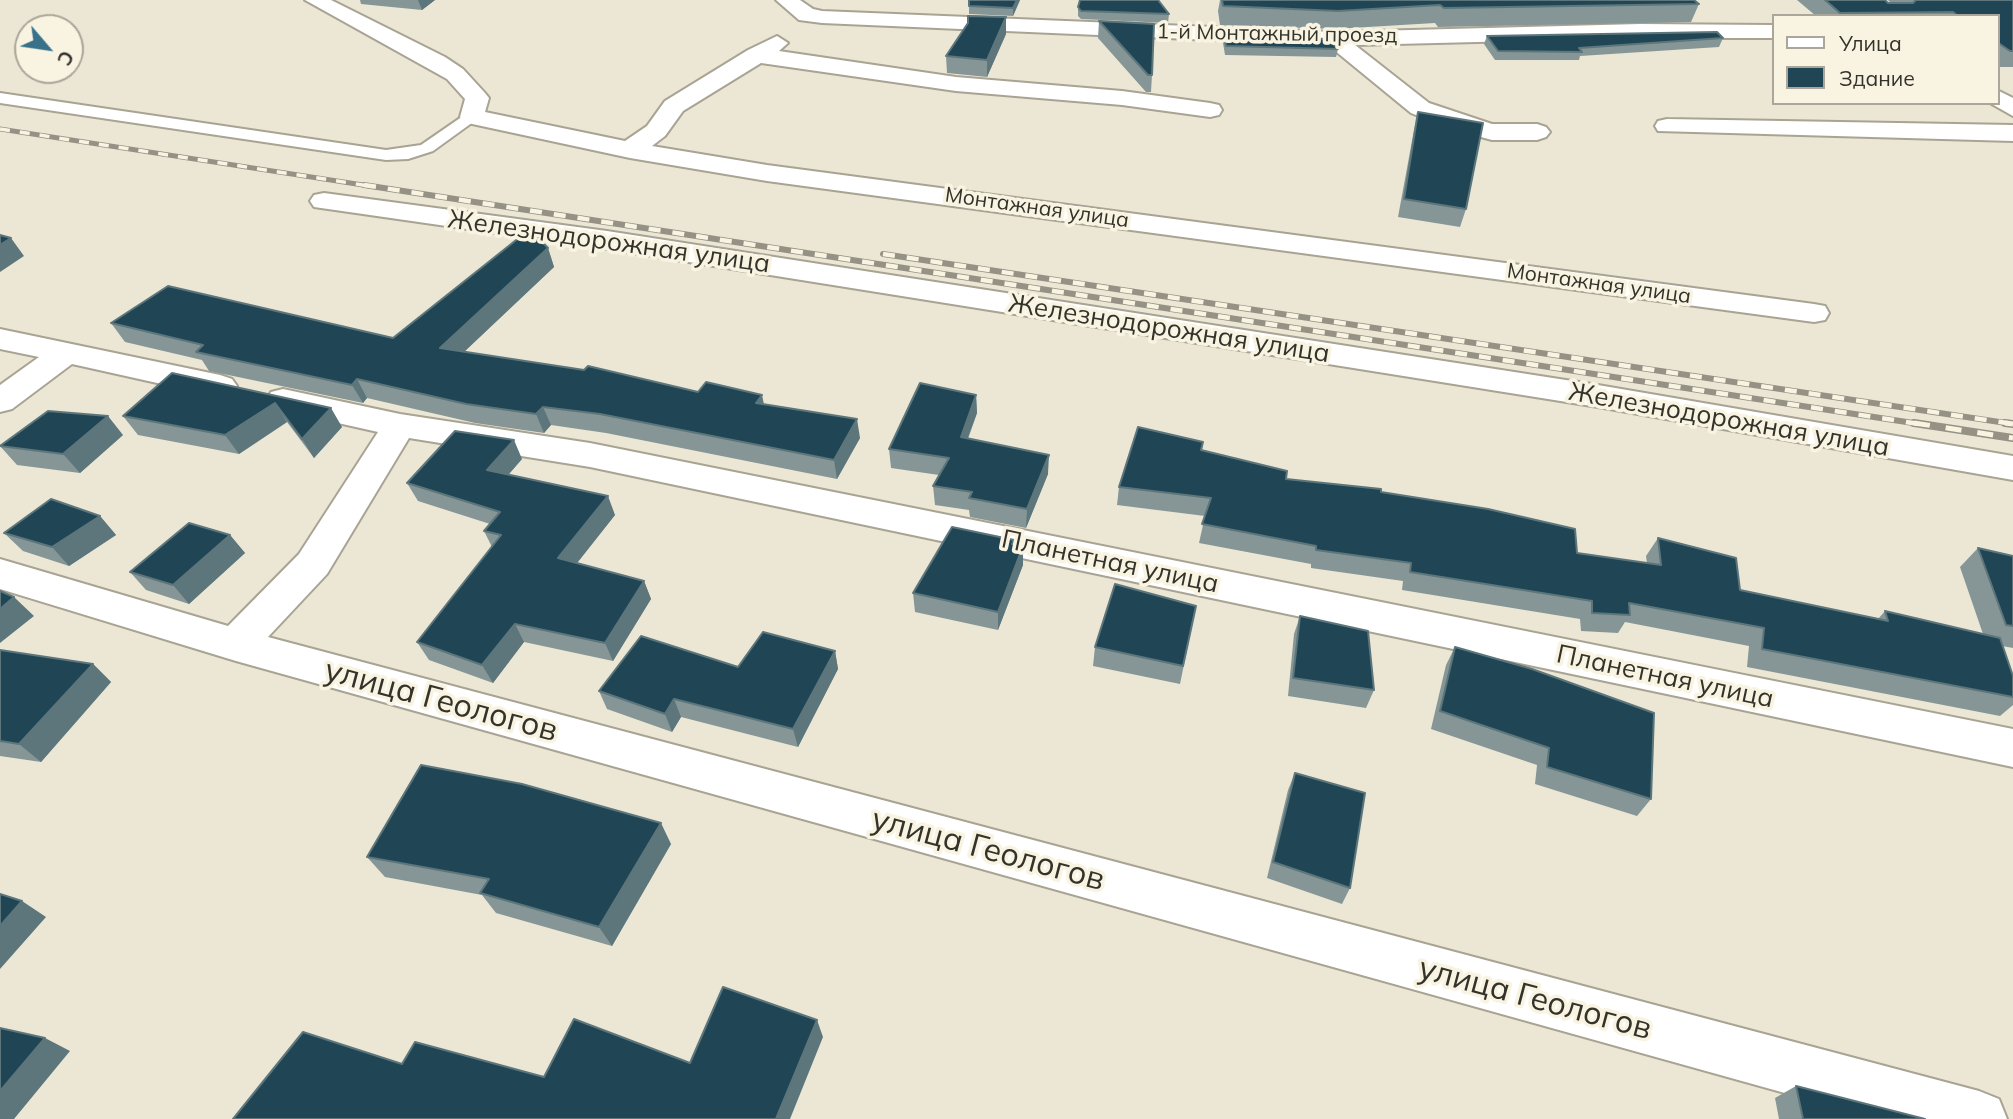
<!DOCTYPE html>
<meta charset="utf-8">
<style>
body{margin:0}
#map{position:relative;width:2013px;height:1119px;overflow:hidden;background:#ece7d5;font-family:Mulish,sans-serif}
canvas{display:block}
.legend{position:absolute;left:1772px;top:14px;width:228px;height:91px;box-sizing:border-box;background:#f9f4e2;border:2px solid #aaa699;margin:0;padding:9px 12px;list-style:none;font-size:21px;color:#33322b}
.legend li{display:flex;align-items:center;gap:14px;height:35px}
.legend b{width:35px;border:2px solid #aaa699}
.north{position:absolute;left:14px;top:14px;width:70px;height:70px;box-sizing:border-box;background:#f9f4e2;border:2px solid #aaa699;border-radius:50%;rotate:119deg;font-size:19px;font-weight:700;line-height:28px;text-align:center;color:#33322b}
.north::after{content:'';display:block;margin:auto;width:24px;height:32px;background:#37718a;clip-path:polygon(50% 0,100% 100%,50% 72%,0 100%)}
</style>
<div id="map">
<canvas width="2013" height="1119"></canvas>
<ul class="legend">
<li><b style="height:9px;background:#fff"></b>Улица</li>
<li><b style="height:19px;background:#204656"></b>Здание</li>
</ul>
<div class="north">С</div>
</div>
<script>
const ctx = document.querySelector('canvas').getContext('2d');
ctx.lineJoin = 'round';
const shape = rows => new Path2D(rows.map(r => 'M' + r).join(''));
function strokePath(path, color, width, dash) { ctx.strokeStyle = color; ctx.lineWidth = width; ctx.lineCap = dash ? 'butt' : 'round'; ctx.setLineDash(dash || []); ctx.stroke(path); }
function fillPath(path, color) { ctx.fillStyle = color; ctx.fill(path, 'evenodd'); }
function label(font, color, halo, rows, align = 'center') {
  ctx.font = font + ' Mulish,sans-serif'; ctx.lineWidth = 7; ctx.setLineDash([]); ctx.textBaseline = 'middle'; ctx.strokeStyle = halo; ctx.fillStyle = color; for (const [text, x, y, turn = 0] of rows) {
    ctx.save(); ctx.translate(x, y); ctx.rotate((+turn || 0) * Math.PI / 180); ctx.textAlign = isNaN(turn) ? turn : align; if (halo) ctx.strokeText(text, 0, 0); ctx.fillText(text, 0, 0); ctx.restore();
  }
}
const lane = shape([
 [0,93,386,150,421,145,466,114,472,112,480,117,433,151,408,159,386,160,0,103,0,93]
]);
const street = shape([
 [305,0,331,0,445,57,463,69,485,93,489,98,485,112,625,141,647,126,665,101,748,50,777,36,788,43,779,51,956,77,1122,91,1210,103,1219,105,1222,110,1219,115,1210,117,1122,105,956,91,761,63,683,111,665,136,652,146,767,165,1814,304,1825,306,1829,313,1825,320,1814,322,767,181,630,158,463,122,460,117,465,99,447,79,305,0],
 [776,0,800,0,813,9,822,11,1334,32,1640,24,1773,25,1773,38,1640,38,1355,45,1429,103,1492,124,1537,124,1546,127,1550,132,1546,137,1537,140,1492,140,1448,128,1411,113,1328,45,822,23,799,20,776,0],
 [1997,90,2013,98,2013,116,1990,103,1997,103,1997,90],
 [1667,119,2013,125,2013,141,1658,131,1655,126,1658,121,1667,119],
 [324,193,607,231,1598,385,2013,456,2013,480,1598,407,607,249,314,207,310,201,314,195,324,193],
 [0,329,220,375,232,379,237,386,232,393,220,397,72,364,12,409,0,412,0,385,39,357,0,349,0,329],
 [283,389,400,414,590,443,2013,729,2013,767,590,467,409,438,327,574,268,637,1979,1091,1999,1099,2007,1119,1878,1119,236,661,0,589,0,559,228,626,299,554,378,432,271,408,266,400,271,392,283,389]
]);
const railFar2 = shape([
 [0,129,376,187]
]);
const railFar1 = shape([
 [364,185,1926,425],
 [883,254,2013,424]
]);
const rail = shape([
 [1914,423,2013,438],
 [2005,423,2013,424]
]);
const wall = shape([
 [360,0,435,0,422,10,361,4],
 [969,0,1020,0,1013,16,969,14],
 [1220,0,1694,0,1699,4,1691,22,1438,27,1435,23,1334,29,1220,25,1218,11],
 [1797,0,1885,0,1888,3,1891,3,1888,0,2013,0,2013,67,1999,67,1997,66,1997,16,1816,16],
 [1078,7,1169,14,1168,23,1081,19,1078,16],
 [1099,21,1152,75,1151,92,1146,92,1098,38],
 [1006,34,987,77,947,73,946,56],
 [1224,35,1338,49,1336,57,1225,55,1223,43],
 [1487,36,1723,38,1719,47,1580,56,1579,60,1495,60,1484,44],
 [1418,112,1466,209,1460,227,1398,217,1414,130],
 [548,248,554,267,464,352,698,392,764,404,860,438,837,479,606,433,551,425,544,433,475,423,367,398,363,403,209,371,202,360,125,342,111,323,393,338],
 [172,373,342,427,314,458,287,422,239,454,138,435,123,416],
 [976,395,977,413,968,439,1048,474,1026,528,970,517,969,510,935,505,933,486,939,475,891,468,889,449],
 [123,435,80,473,17,465,0,446],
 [1203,442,1202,450,1286,479,1381,492,1577,553,1647,563,1646,556,1658,538,1740,590,1878,619,1885,611,1983,634,1960,567,1978,548,2013,556,2013,648,2002,646,2013,676,2013,705,2000,716,1747,667,1749,646,1625,622,1618,633,1581,631,1580,619,1402,590,1403,581,1311,568,1311,564,1199,543,1205,516,1117,505,1119,487],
 [522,459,508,475,615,515,577,563,644,581,651,599,613,661,524,642,493,683,429,660,417,642,492,547,484,531,490,524,418,501,407,483],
 [100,516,116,535,69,566,23,551,4,533],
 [230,535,245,553,189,604,146,590,130,572],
 [1014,544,1023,546,1023,565,998,630,915,612,913,593],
 [1196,606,1180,684,1093,666,1095,647],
 [1300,616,1374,690,1366,708,1288,696,1294,634],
 [1455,647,1651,799,1637,816,1535,784,1537,765,1431,729,1446,665],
 [0,650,93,664,111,682,41,762,0,756],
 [835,651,838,669,798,747,681,717,672,732,607,709,599,691,738,667],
 [1295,773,1350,888,1342,904,1267,878,1288,790],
 [671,844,612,946,496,913,482,895,385,877,367,857],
 [1796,1086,1925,1119,1779,1119,1775,1098]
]);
const shadedWall = shape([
 [418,0,435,0,422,10],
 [1017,0,1020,0,1013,16,1013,8],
 [1006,17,1006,34,987,77,987,60],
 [11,238,24,256,0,272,0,245],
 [548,248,554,267,448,367,440,348],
 [357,379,367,398,363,403,352,385],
 [762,395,766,414,756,403],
 [976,395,977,413,961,456,961,437],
 [275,403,287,422,239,454,225,435],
 [543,407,551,425,544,433,536,414],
 [331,408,342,427,314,458,302,439],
 [108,416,123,435,80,473,63,454],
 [857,419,860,438,837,479,834,460],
 [514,440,522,459,496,489,487,470],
 [1049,455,1048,474,1026,528,1027,509],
 [608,496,615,515,566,577,558,558],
 [100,516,116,535,69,566,52,547],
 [230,535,245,553,189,604,173,585],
 [1023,546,1023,565,998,630,998,612],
 [644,581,651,599,613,661,605,643],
 [14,597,34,616,0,643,0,609],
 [515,624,524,642,493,683,482,665],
 [835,651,838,669,798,747,793,729],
 [93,664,111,682,41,762,19,744],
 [674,699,681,717,672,732,665,714],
 [661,823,671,844,612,946,599,927],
 [22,901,46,917,0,969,0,926],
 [817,1020,823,1037,790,1119,776,1119],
 [45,1038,70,1051,14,1119,0,1119,0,1091]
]);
const building = shape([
 [969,0,1017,0,1013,8,969,6,969,0],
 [1080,0,1158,0,1169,14,1081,11,1078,7,1080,0],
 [1222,0,1694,0,1699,4,1444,8,1440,5,1338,11,1223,6,1222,0],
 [1825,0,1885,0,1888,3,1913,3,1916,0,2013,0,2013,51,2010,51,1997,42,1997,16,1958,16,1953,12,1840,13,1825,0],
 [968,16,1006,17,987,60,946,56,968,23,968,16],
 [1099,21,1154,24,1152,75,1148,75,1099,21],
 [1717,32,1723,38,1579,48,1582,52,1498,51,1487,36,1717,32],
 [1224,35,1329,39,1338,49,1226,46,1224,35],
 [1418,112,1483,123,1466,209,1404,199,1418,112],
 [530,229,548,248,440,348,584,370,588,366,698,392,706,382,762,395,756,403,857,419,834,460,600,414,543,407,536,414,466,404,357,379,352,385,196,352,203,345,111,323,168,286,393,338,530,229],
 [0,235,11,238,0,245,0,235],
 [172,373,331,408,302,439,275,403,225,435,123,416,172,373],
 [920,383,976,395,961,437,1049,455,1027,509,969,498,972,492,933,486,949,458,889,449,920,383],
 [48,411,108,416,63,454,0,446,48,411],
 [1138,427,1203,442,1201,450,1287,471,1286,479,1381,489,1381,492,1488,509,1575,529,1577,553,1661,565,1658,538,1736,558,1740,590,1888,621,1885,611,2000,638,2013,676,2013,697,1762,649,1764,628,1629,603,1630,615,1592,613,1592,601,1410,572,1411,563,1316,550,1316,546,1202,524,1211,498,1119,487,1138,427],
 [455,431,514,440,487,470,608,496,558,558,644,581,605,643,515,624,482,665,417,642,501,535,484,531,500,512,407,483,455,431],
 [51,499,100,516,52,547,4,533,51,499],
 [189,523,230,535,173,585,130,572,189,523],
 [952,527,1014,540,1012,544,1023,546,998,612,913,593,952,527],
 [1978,548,2013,556,2013,626,2006,625,1978,548],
 [1115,584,1196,606,1183,666,1095,647,1115,584],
 [0,591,14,597,0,609,0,591],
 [1300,616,1368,631,1374,690,1293,678,1300,616],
 [763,632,835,651,793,729,674,699,665,714,599,691,641,636,738,667,763,632],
 [1455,647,1532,669,1654,713,1651,799,1547,767,1549,748,1440,711,1455,647],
 [0,650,93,664,19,744,0,741,0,650],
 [421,765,522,784,661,823,599,927,480,893,489,879,367,857,421,765],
 [1295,773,1365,793,1350,888,1273,862,1295,773],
 [0,894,22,901,0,926,0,894],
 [723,987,817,1020,776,1119,233,1119,303,1032,402,1064,415,1042,544,1077,574,1019,690,1063,723,987],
 [0,1028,45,1038,0,1091,0,1028],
 [1796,1086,1925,1119,1803,1119,1796,1086]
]);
const farStreetnames = [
 ["1-й Монтажный проезд",1277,34,1],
 ["Монтажная улица",1037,208,8],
 ["Монтажная улица",1599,284,8]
];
const streetNames = [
 ["Железнодорожная улица",609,242,8],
 ["Железнодорожная улица",1169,329,9],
 ["Железнодорожная улица",1729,420,10],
 ["Планетная улица",1110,562,12],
 ["Планетная улица",1665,677,12]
];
const nearStreetnames = [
 ["улица Геологов",441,701,15],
 ["улица Геологов",988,850,15],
 ["улица Геологов",1535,999,15]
];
strokePath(lane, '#a8a393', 4);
strokePath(street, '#a8a393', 4);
fillPath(lane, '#fff');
fillPath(street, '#fff');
strokePath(railFar2, '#959285', 5);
strokePath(railFar1, '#959285', 6);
strokePath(rail, '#959285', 8);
strokePath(railFar2, '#f9f4e2', 3.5, [10]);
strokePath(railFar1, '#f9f4e2', 4.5, [12]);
strokePath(rail, '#f9f4e2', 5, [16]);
fillPath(wall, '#869696');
fillPath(shadedWall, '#5d767c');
fillPath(building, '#204656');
strokePath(building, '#5d767c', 2);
label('21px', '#33322b', '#f9f4e2', farStreetnames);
label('26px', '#33322b', '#f9f4e2', streetNames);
label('32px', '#33322b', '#f9f4e2', nearStreetnames);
</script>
